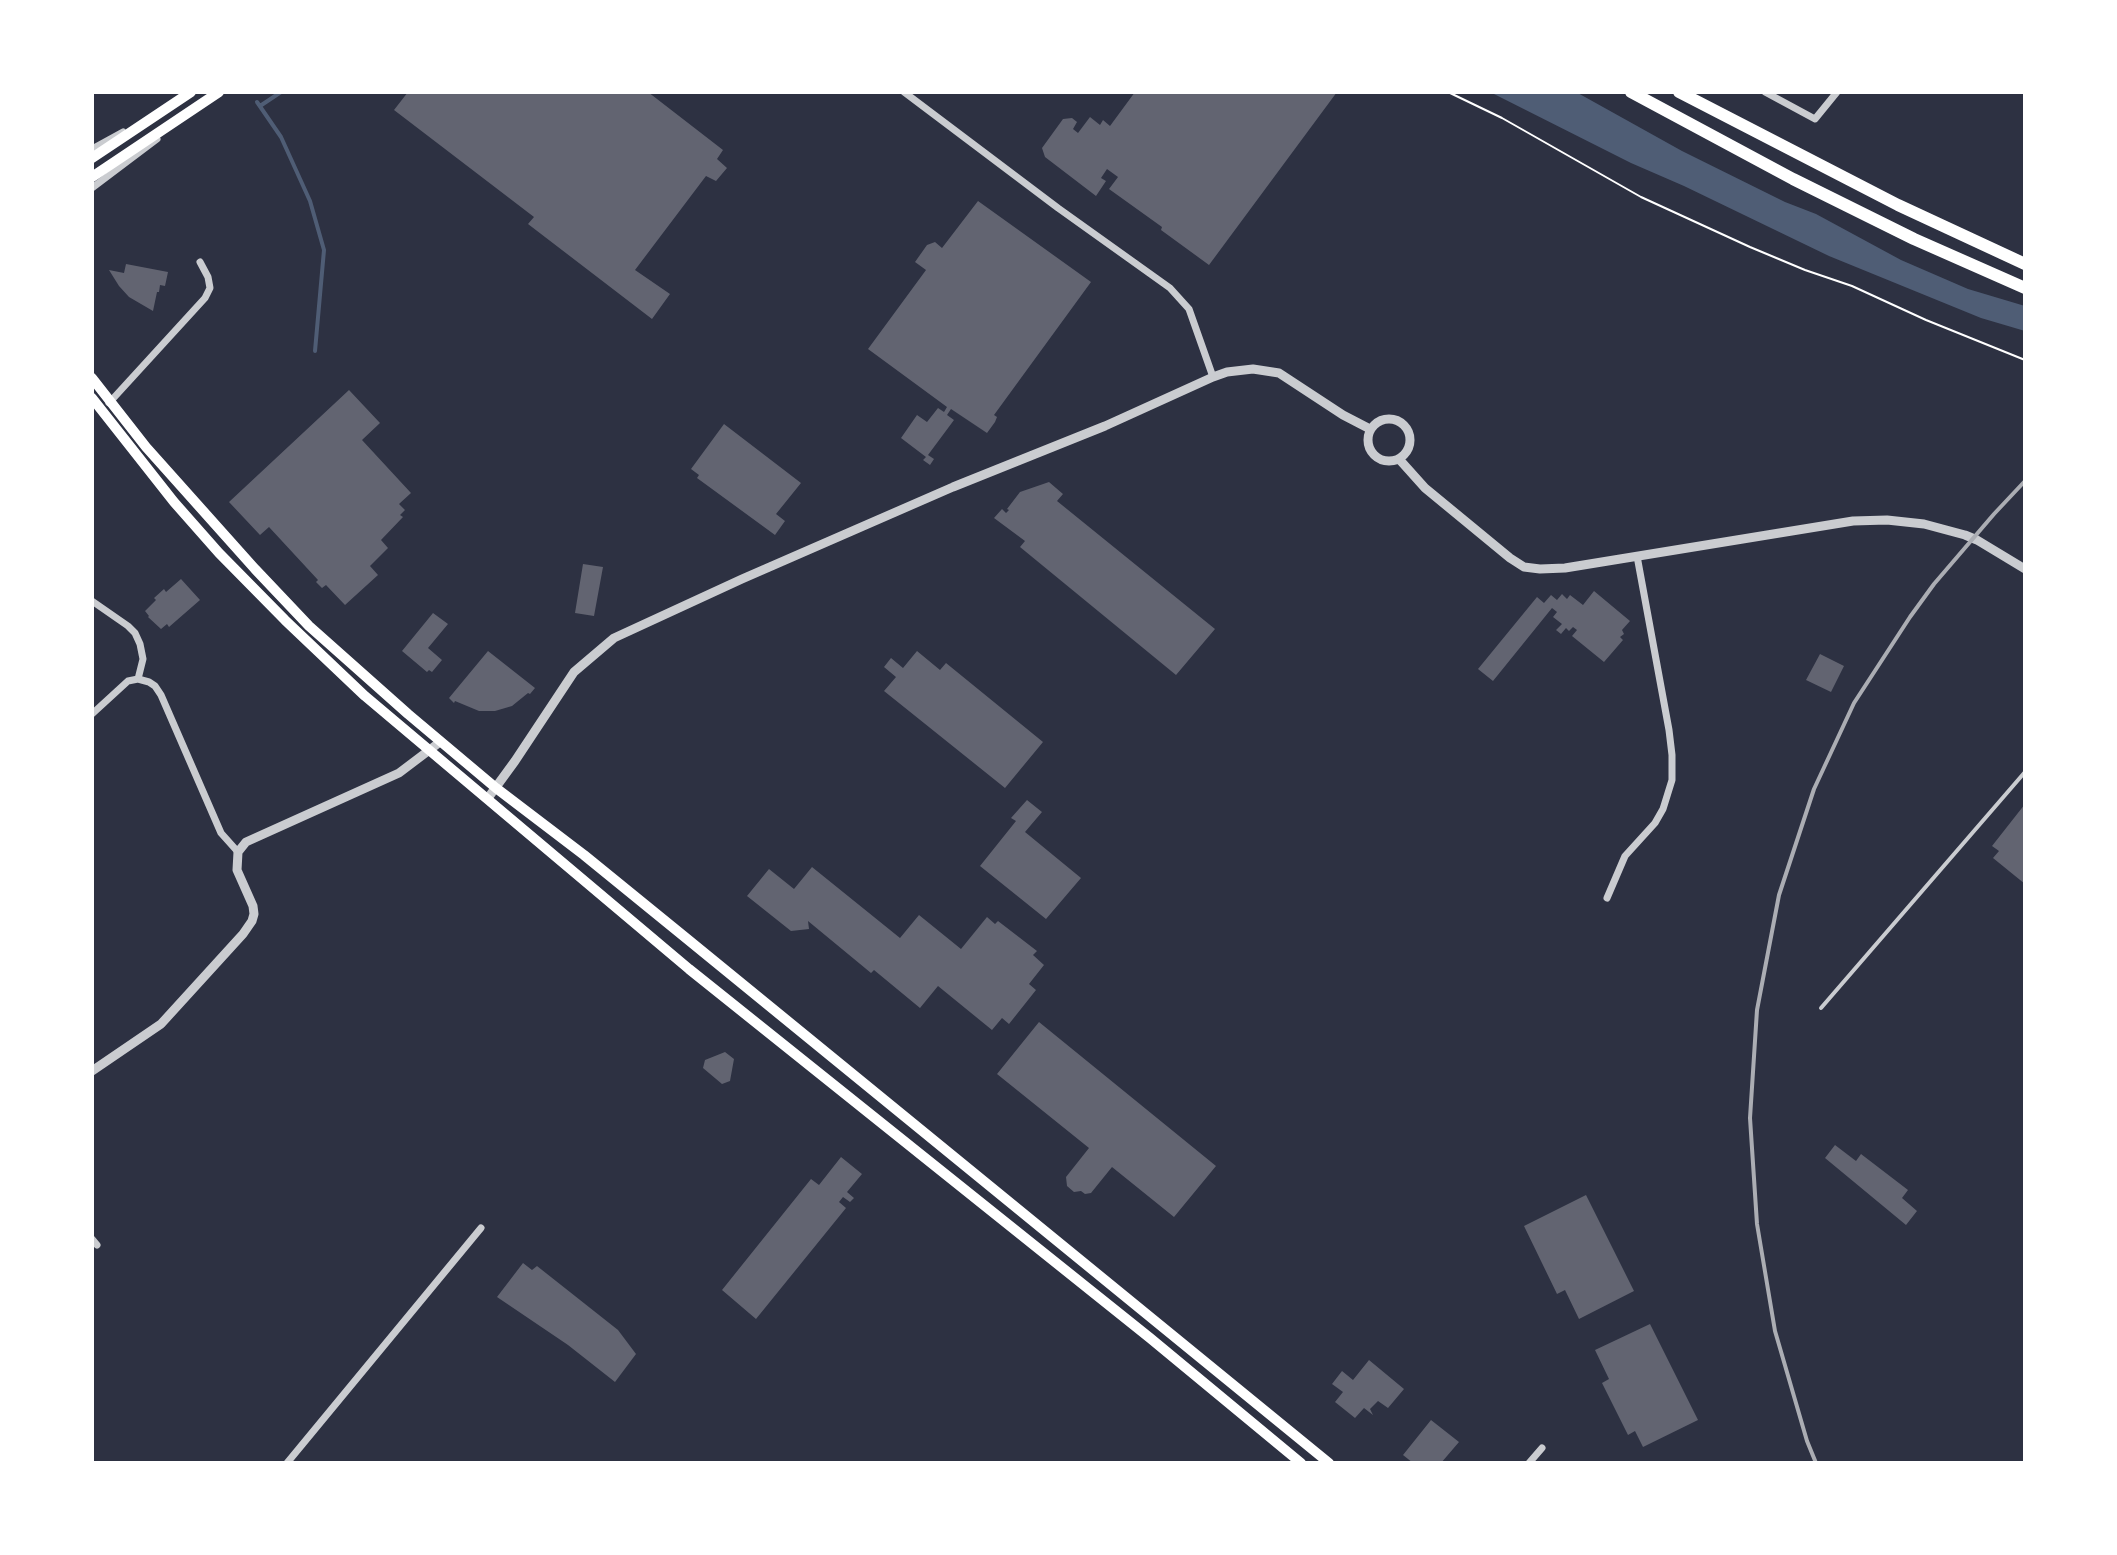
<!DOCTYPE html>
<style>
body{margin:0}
#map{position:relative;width:2117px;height:1555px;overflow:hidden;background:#2d3142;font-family:Mulish,sans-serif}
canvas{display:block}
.frame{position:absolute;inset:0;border:94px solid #fff;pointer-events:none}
</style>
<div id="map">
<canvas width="2117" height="1555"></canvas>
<div class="frame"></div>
</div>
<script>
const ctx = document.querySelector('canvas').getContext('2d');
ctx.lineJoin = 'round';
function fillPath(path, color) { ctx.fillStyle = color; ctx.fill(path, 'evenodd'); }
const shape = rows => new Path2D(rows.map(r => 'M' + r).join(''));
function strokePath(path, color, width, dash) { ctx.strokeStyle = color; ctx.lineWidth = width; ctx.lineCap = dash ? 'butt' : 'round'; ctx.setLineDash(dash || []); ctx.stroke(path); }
const water = shape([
 [1490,92,1576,92,1682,151,1785,202,1816,214,1901,260,1968,289,2025,306,2025,331,1981,318,1829,256,1684,186,1631,163]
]);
const stream = shape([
 [257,102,281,137,310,201,324,250,315,351],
 [260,106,281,92]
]);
const building = shape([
 [408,92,648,92,723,150,717,159,727,168,716,181,706,176,635,270,670,294,652,319,528,224,534,217,394,110],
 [1135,92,1337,92,1209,265,1161,230,1162,227,1109,189,1118,177,1107,169,1101,178,1106,181,1096,196,1045,157,1042,148,1063,119,1072,118,1077,122,1073,129,1078,133,1090,117,1100,125,1103,120,1110,126],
 [978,201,1091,282,994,415,997,417,995,422,987,433,951,409,947,415,954,420,928,455,934,459,930,465,923,460,926,457,901,438,917,415,927,422,938,408,944,412,947,407,868,349,926,270,915,262,927,245,935,242,942,248],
 [126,264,168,272,165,286,160,285,159,292,157,292,153,311,129,297,119,286,109,270,124,273],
 [349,390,380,423,362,440,411,493,399,504,405,510,400,515,403,517,381,540,388,548,370,566,378,575,345,605,326,585,322,588,316,582,318,580,269,527,260,535,229,502],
 [724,424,801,483,776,514,785,521,775,535,697,478,699,475,691,469],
 [1049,482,1063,494,1057,501,1215,629,1176,675,1020,547,1025,541,994,518,1002,509,1006,513,1009,510,1007,509,1020,492],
 [583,564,603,567,594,616,575,613],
 [181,579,200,600,169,627,167,624,161,629,148,617,149,616,145,611,156,600,154,598,164,589,166,592],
 [1594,591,1630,621,1622,630,1624,634,1620,637,1623,640,1604,662,1572,636,1577,630,1573,627,1569,631,1566,628,1561,634,1556,630,1562,624,1553,617,1557,612,1552,608,1493,681,1478,669,1537,597,1544,603,1551,595,1557,600,1562,594,1567,599,1570,595,1583,605],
 [433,613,448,624,428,648,442,660,432,672,429,670,427,672,402,651],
 [488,651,535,688,530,694,528,693,512,706,495,711,479,711,455,701,454,703,449,698],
 [917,651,940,670,946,663,1043,742,1005,788,884,691,896,677,884,667,891,658,903,668],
 [1820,654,1844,666,1831,692,1806,680],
 [1027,800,1042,812,1025,832,1081,878,1046,919,980,866,1016,821,1011,818],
 [2025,804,2025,884,1993,858,1999,851,1992,846],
 [812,867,900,938,919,915,961,949,987,917,995,924,998,921,1037,951,1033,955,1044,965,1029,984,1036,990,1009,1024,1002,1018,992,1030,938,986,920,1008,874,970,871,973,808,921,809,929,791,931,747,896,769,869,794,889],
 [1039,1022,1216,1166,1174,1217,1112,1167,1091,1193,1085,1194,1081,1191,1074,1192,1067,1186,1066,1177,1089,1148,997,1074],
 [725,1052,734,1059,730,1081,722,1084,703,1068,705,1060],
 [1835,1145,1856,1161,1861,1154,1908,1190,1902,1198,1917,1211,1906,1225,1825,1158],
 [841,1157,862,1174,847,1192,854,1198,850,1202,843,1197,839,1202,846,1208,756,1319,722,1290,811,1179,819,1185],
 [1586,1195,1634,1291,1579,1319,1565,1290,1557,1294,1524,1226],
 [523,1263,532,1270,537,1266,618,1330,636,1354,615,1382,568,1345,497,1297],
 [1650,1324,1698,1420,1643,1447,1635,1431,1628,1435,1602,1383,1609,1379,1595,1350],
 [1369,1360,1404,1389,1388,1408,1378,1401,1370,1409,1373,1415,1364,1408,1355,1418,1335,1402,1343,1392,1332,1384,1342,1371,1353,1380],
 [1431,1420,1459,1442,1441,1463,1413,1463,1403,1455]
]);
const path = shape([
 [1448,92,1502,118,1641,197,1750,247,1805,270,1852,286,1926,320,2025,360]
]);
const service = shape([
 [1821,1008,2025,772]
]);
const minor = shape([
 [904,92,1058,208,1170,288,1189,309,1213,377],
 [1765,92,1815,119,1837,92],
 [92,149,123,132],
 [92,188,157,139],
 [109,403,205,298,210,288,208,277,200,262],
 [92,601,128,626,135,633,140,644,143,659,138,679],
 [92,714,128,681,138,679,149,682,155,686,161,695,221,833,238,852],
 [1607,898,1625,856,1655,823,1663,809,1672,780,1672,755,1669,730,1637,556],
 [92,1239,97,1245],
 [287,1463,481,1228],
 [1529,1463,1542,1448]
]);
const tertiary = shape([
 '1368 440a21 21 0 1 1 42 0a21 21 0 1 1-42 0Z',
 [1399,459,1425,488,1510,558,1524,567,1540,569,1565,568,1853,521,1887,520,1924,524,1965,535,1977,540,2025,569],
 [488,798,515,761,574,672,614,638,742,579,953,487,1105,426,1213,377,1227,372,1253,369,1279,373,1343,415,1370,429],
 [92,1071,161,1024,243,934,252,921,254,914,253,906,237,870,238,852,246,842,399,773,440,742]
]);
const secondary = shape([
 [92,158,191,92],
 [92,177,219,92],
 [92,378,146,447,255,569,309,626,408,714,496,788,584,855,686,938,1329,1463],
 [92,398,174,502,219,553,285,620,365,696,689,969,1150,1338,1301,1463]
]);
const trunk = shape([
 [1631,92,1793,179,1914,239,2025,288],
 [1679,92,1898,205,2025,264]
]);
const rail = shape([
 [1816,1463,1807,1441,1775,1331,1757,1224,1750,1118,1757,1010,1779,895,1814,789,1854,703,1910,617,1934,584,1994,514,2025,481]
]);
fillPath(water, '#4f5d75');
strokePath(stream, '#4f5d75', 4);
fillPath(building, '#626471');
strokePath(path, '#fff', 2);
strokePath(service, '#caccd0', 4);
strokePath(minor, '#caccd0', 7);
strokePath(tertiary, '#caccd0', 9);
strokePath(secondary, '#fff', 10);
strokePath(trunk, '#fff', 12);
strokePath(rail, '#abadb3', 4);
</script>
